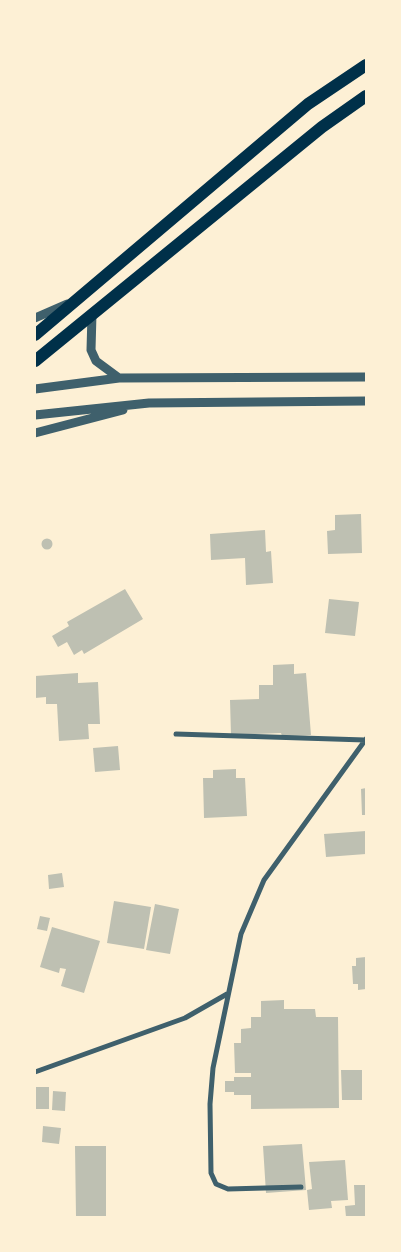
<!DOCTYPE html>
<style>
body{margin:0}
#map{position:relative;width:401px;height:1252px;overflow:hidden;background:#fdf0d5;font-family:"Fira Sans Condensed",sans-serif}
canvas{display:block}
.frame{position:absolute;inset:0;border:36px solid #fdf0d5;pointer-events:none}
</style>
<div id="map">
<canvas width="401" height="1252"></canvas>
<div class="frame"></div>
</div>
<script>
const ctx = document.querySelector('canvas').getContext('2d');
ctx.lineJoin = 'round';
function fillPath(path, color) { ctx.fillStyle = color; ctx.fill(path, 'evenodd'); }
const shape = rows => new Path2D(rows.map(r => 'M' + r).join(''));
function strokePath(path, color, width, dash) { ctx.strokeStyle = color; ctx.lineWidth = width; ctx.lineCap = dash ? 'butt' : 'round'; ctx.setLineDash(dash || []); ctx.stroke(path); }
const building = shape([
 [361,514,362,553,328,554,327,531,335,530,335,515],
 [265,530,266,552,271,551,273,583,246,585,245,558,211,560,210,534],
 '41.5 544a5.5 5.5 0 1 1 11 0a5.5 5.5 0 1 1-11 0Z',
 [125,589,143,619,84,654,82,650,74,655,67,642,58,647,52,636,69,626,67,622],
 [329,599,359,602,355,636,325,633],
 [294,664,294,674,306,673,311,735,282,736,281,733,231,735,230,700,259,699,259,685,273,685,273,665],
 [78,673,78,683,98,682,100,724,88,724,89,739,59,741,57,704,46,704,46,697,35,698,35,676],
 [118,746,120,770,95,772,93,748],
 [236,769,236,778,245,778,247,816,204,818,203,778,213,778,213,770],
 [366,788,366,815,362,815,361,789],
 [366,831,366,854,326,857,324,834],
 [62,873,64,887,49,889,48,875],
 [114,901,151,907,144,949,107,943],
 [155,904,179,909,170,954,146,950],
 [40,916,50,918,47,931,37,929],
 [52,927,100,941,84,993,61,986,66,969,60,968,59,973,40,967],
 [366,957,366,989,358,990,358,984,353,984,352,966,356,966,356,958],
 [284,1000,284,1009,315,1009,316,1017,338,1017,339,1108,251,1109,251,1095,234,1095,234,1092,225,1092,225,1081,234,1081,234,1077,251,1077,251,1073,235,1073,234,1043,241,1043,241,1029,251,1028,251,1017,261,1017,261,1001],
 [341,1070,362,1070,362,1100,342,1100],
 [35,1087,49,1087,49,1109,35,1109],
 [53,1091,66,1092,65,1111,52,1110],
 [43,1126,61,1128,59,1144,42,1142],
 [302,1144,306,1190,266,1193,263,1146],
 [75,1146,106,1146,106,1217,76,1217],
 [345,1160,348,1200,331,1201,332,1208,309,1210,307,1190,312,1189,309,1162],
 [354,1185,366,1185,366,1217,346,1217,345,1206,355,1205]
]);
const minor = shape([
 [176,734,365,740],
 [35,1072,185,1018,227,994],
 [301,1187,228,1189,216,1184,211,1173,210,1104,213,1068,241,934,264,880,366,739]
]);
const tertiary = shape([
 [92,314,91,350,96,361,119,378],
 [35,318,67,304],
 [35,389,119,378,366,377],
 [35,415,149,403,366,401],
 [35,433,123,410]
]);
const primary = shape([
 [35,335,308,104,366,65],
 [35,361,322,127,366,96]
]);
fillPath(building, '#bec0b2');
strokePath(minor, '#3f606c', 5);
strokePath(tertiary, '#3f606c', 9);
strokePath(primary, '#003049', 12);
</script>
